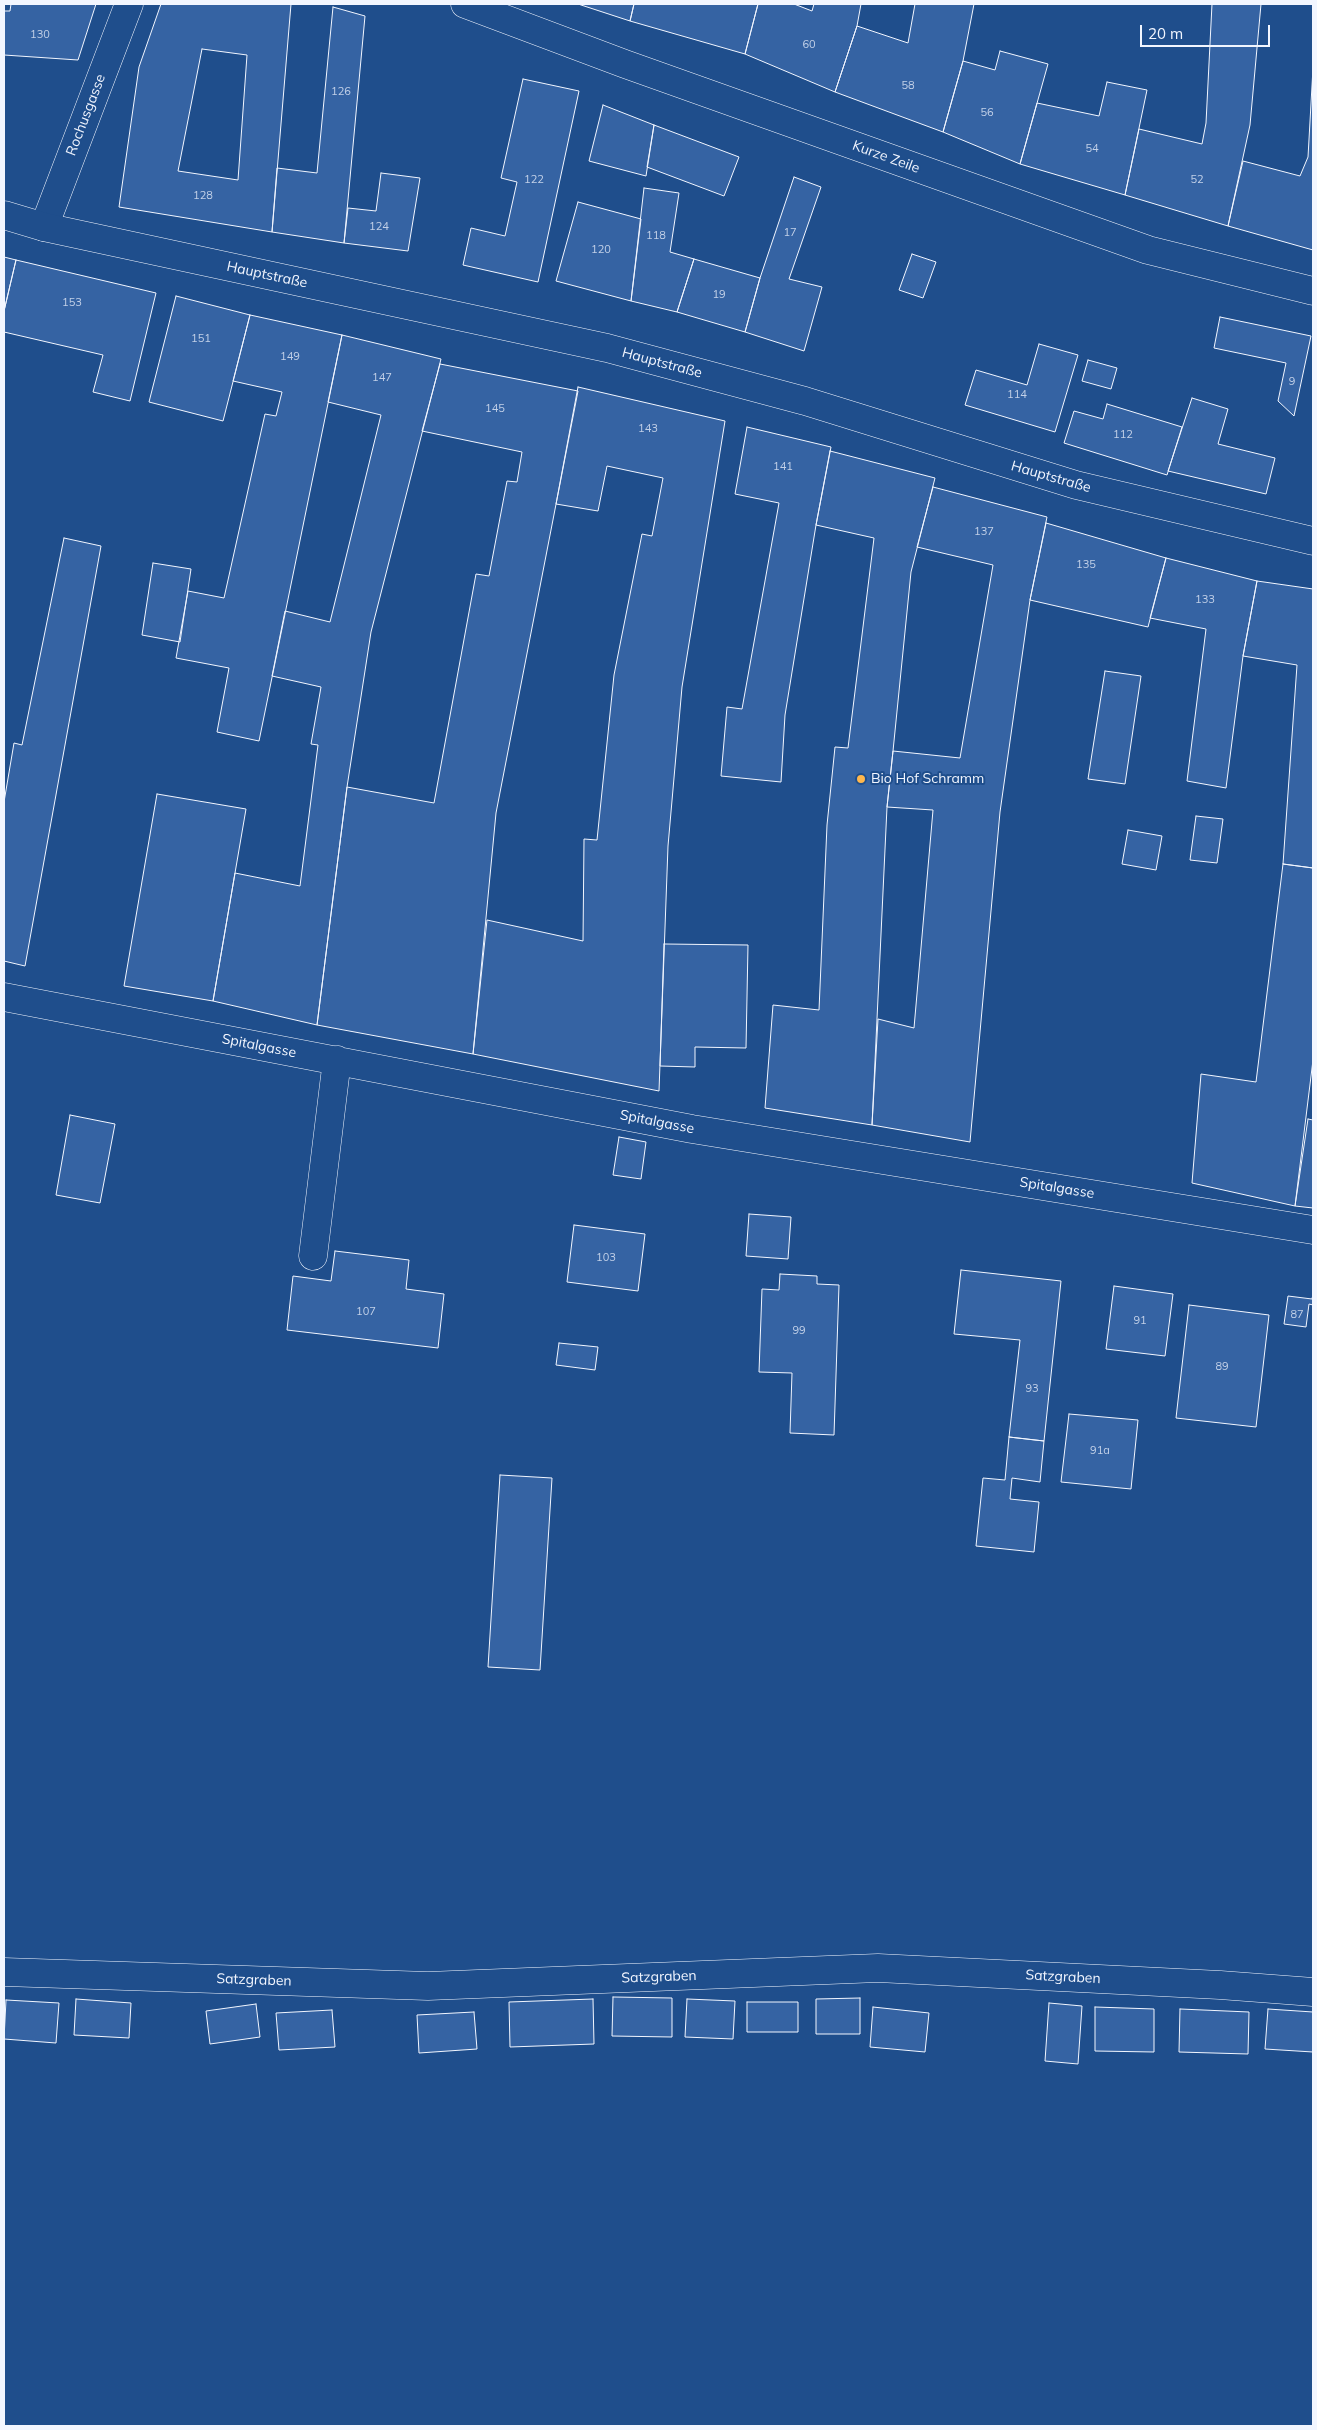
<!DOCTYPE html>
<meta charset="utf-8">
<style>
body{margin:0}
#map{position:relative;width:1317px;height:2430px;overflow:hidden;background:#1f4e8c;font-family:Mulish,sans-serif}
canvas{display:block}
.frame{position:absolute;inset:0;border:5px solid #f2f6ff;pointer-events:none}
.scale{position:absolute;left:1140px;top:25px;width:130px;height:22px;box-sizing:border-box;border:2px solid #f2f6ff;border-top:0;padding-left:6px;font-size:15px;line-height:18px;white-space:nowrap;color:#f2f6ff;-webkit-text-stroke:4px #1f4e8c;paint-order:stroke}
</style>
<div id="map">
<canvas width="1317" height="2430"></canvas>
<div class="frame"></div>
<div class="scale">20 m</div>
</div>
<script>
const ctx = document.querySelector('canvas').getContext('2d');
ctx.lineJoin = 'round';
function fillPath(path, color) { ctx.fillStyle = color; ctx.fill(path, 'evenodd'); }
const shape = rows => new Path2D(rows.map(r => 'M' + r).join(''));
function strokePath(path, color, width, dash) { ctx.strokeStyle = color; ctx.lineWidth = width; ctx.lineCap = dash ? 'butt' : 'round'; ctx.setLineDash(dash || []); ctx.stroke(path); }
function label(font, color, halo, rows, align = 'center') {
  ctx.font = font + ' Mulish,sans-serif'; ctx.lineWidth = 4; ctx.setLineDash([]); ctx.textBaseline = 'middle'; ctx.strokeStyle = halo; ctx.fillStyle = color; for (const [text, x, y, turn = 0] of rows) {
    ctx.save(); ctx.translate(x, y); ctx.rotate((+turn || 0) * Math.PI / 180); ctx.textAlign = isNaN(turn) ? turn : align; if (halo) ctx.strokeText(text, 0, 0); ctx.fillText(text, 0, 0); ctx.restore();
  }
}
const building = shape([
 [11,4,96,4,78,60,4,55,4,11,10,11,11,4],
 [161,4,291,4,272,232,119,207,139,67,161,4],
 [202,49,247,55,238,180,178,171,202,49],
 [578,4,634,4,630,21,578,4],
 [634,4,758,4,745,54,630,21,634,4],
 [758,4,794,4,812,11,814,4,861,4,857,26,835,92,745,54,758,4],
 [915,4,974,4,963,61,943,132,835,92,857,26,908,43,915,4],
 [1212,4,1261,4,1250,125,1228,226,1125,195,1139,129,1202,144,1206,123,1212,4],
 [333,7,365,16,344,243,272,232,277,168,317,173,333,7],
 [1000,51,1048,64,1020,164,943,132,963,61,995,70,1000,51],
 [1313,68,1313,250,1228,226,1243,161,1300,176,1308,157,1313,68],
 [523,79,579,91,538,282,463,265,471,228,505,236,517,182,501,178,523,79],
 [1107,82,1147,90,1125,195,1020,164,1037,103,1099,116,1107,82],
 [603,105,654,125,646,176,589,161,603,105],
 [654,125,739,157,724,196,647,167,654,125],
 [381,173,420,178,408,251,344,243,348,208,376,211,381,173],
 [794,177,821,187,789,279,822,287,804,351,745,332,760,278,794,177],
 [644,188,679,193,670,252,694,259,677,312,631,301,644,188],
 [578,202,641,219,631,301,556,281,578,202],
 [912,254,936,262,923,298,899,290,912,254],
 [4,257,16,260,4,311,4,257],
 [694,259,760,278,745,332,677,312,694,259],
 [16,260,156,293,130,401,93,392,103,355,4,332,4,311,16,260],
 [176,296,250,315,223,421,149,402,176,296],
 [250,315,342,335,259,741,217,732,229,668,176,658,188,591,224,598,265,414,276,416,282,392,233,381,250,315],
 [1220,317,1311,336,1294,416,1278,401,1286,363,1214,348,1220,317],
 [342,335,441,359,371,632,347,787,317,1025,213,1001,235,873,300,886,318,745,311,744,321,687,272,676,285,611,330,622,381,415,328,402,342,335],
 [1039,344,1078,355,1055,432,965,405,976,370,1027,385,1039,344],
 [1088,360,1117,368,1111,389,1082,381,1088,360],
 [440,364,578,391,496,813,473,1054,317,1025,347,787,434,803,476,574,489,576,507,481,517,482,522,452,422,431,440,364],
 [578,387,725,421,682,687,668,846,659,1091,473,1054,487,920,583,941,584,839,597,840,614,675,642,534,652,536,663,478,607,466,598,511,556,504,578,387],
 [1192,398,1228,409,1218,444,1275,458,1266,494,1168,471,1192,398],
 [1107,404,1182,427,1167,475,1064,443,1074,411,1103,419,1107,404],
 [747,427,831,447,816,525,785,715,781,782,721,776,727,707,742,709,779,503,735,494,747,427],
 [830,451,935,478,911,572,893,751,887,807,872,1125,765,1108,773,1005,819,1010,827,825,835,747,848,748,874,538,816,525,830,451],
 [933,487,1047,517,1030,600,1000,812,970,1142,872,1125,878,1019,914,1028,933,810,887,807,893,751,960,758,993,565,917,547,933,487],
 [1046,523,1166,558,1148,627,1030,600,1046,523],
 [64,538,101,546,25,966,4,961,4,802,14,743,22,745,64,538],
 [1166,558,1257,581,1243,656,1226,788,1187,781,1206,629,1150,618,1166,558],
 [153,563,191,569,180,642,142,635,153,563],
 [1257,581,1313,589,1313,868,1283,864,1297,665,1243,656,1257,581],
 [1105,671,1141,676,1125,784,1088,779,1105,671],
 [157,794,246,809,213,1001,124,986,157,794],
 [1196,816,1223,819,1217,863,1190,860,1196,816],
 [1128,830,1162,836,1156,870,1122,864,1128,830],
 [1283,864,1313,868,1313,1060,1295,1206,1192,1183,1201,1074,1256,1082,1283,864],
 [664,944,748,945,746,1048,695,1047,695,1067,660,1066,664,944],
 [70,1115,115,1124,100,1203,56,1195,70,1115],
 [1308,1119,1313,1120,1313,1208,1295,1206,1308,1119],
 [619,1137,646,1142,641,1179,613,1175,619,1137],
 [749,1214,791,1217,788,1259,746,1256,749,1214],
 [574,1225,645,1234,638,1291,567,1282,574,1225],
 [335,1251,409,1260,406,1289,444,1294,438,1348,287,1330,293,1276,331,1281,335,1251],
 [961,1270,1061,1281,1044,1441,1009,1437,1020,1340,954,1334,961,1270],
 [780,1274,817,1276,817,1284,839,1285,834,1435,790,1433,792,1373,759,1372,762,1289,779,1290,780,1274],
 [1114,1286,1173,1294,1165,1356,1106,1349,1114,1286],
 [1313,1294,1313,1305,1309,1304,1306,1327,1284,1324,1288,1296,1312,1299,1313,1294],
 [1189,1305,1269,1315,1256,1427,1176,1418,1189,1305],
 [559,1343,598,1347,595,1370,556,1365,559,1343],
 [1069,1414,1138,1420,1131,1489,1061,1482,1069,1414],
 [1009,1437,1044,1441,1040,1482,1012,1478,1010,1499,1039,1502,1034,1552,976,1546,983,1478,1005,1480,1009,1437],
 [500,1475,552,1478,540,1670,488,1667,500,1475],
 [613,1997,672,1998,672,2037,612,2036,613,1997],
 [860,1998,860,2034,816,2034,816,1999,860,1998],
 [76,1999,131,2003,129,2038,74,2035,76,1999],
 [593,1999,594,2044,510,2047,509,2002,593,1999],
 [687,1999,735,2001,733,2039,685,2037,687,1999],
 [6,2000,59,2003,56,2043,4,2039,6,2000],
 [747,2002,798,2002,798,2032,747,2032,747,2002],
 [1049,2003,1082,2006,1078,2064,1045,2061,1049,2003],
 [256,2004,260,2037,210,2044,206,2011,256,2004],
 [873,2007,929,2013,925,2052,870,2047,873,2007],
 [1095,2007,1154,2009,1154,2052,1095,2051,1095,2007],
 [1180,2009,1249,2012,1248,2054,1179,2052,1180,2009],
 [1268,2009,1313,2012,1313,2052,1265,2049,1268,2009],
 [332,2010,335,2047,279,2050,276,2013,332,2010],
 [474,2012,477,2049,419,2053,417,2015,474,2012]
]);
const minor = shape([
 [465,4,625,64,1148,250,1313,291],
 [44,227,129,4],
 [4,997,692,1129,1313,1230],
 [313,1256,337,1060],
 [4,1972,428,1986,878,1968,1220,1985,1313,1992]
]);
const major = shape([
 [4,215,44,227,607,348,805,401,1076,485,1313,541]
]);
const markers = [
 [861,779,5,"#ffb74d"]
];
const numberNames = [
 ["130",40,35],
 ["60",809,45],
 ["58",908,86],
 ["126",341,92],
 ["56",987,113],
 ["54",1092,149],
 ["122",534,180],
 ["52",1197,180],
 ["128",203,196],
 ["124",379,227],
 ["17",790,233],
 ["118",656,236],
 ["120",601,250],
 ["19",719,295],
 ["153",72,303],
 ["151",201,339],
 ["149",290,357],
 ["147",382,378],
 ["9",1292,382],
 ["114",1017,395],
 ["145",495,409],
 ["143",648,429],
 ["112",1123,435],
 ["141",783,467],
 ["137",984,532],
 ["135",1086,565],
 ["133",1205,600],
 ["103",606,1258],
 ["107",366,1312],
 ["87",1297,1315],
 ["91",1140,1321],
 ["99",799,1331],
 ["89",1222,1367],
 ["93",1032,1389],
 ["91a",1100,1451]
];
const streetNames = [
 ["Rochusgasse",86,115,-69],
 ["Kurze Zeile",886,157,20],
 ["Hauptstraße",267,275,12],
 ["Hauptstraße",662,363,15],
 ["Hauptstraße",1051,477,16],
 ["Spitalgasse",259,1046,11],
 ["Spitalgasse",657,1122,11],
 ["Spitalgasse",1057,1188,9],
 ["Satzgraben",659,1977,-2],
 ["Satzgraben",1063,1977,3],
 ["Satzgraben",254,1980,2]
];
const poiNames = [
 ["Bio Hof Schramm",871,779]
];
fillPath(building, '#3563a3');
strokePath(building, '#f2f6ff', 1);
strokePath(minor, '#f2f6ff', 29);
strokePath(major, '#f2f6ff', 29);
strokePath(minor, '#1f4e8c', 28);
strokePath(major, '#1f4e8c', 28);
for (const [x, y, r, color] of markers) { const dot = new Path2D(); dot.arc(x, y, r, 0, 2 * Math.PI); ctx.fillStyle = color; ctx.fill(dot); strokePath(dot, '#1f4e8c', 2); }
label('11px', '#c3d1e8', null, numberNames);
label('14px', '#f2f6ff', '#1f4e8c', streetNames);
label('14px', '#f2f6ff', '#1f4e8c', poiNames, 'left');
</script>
